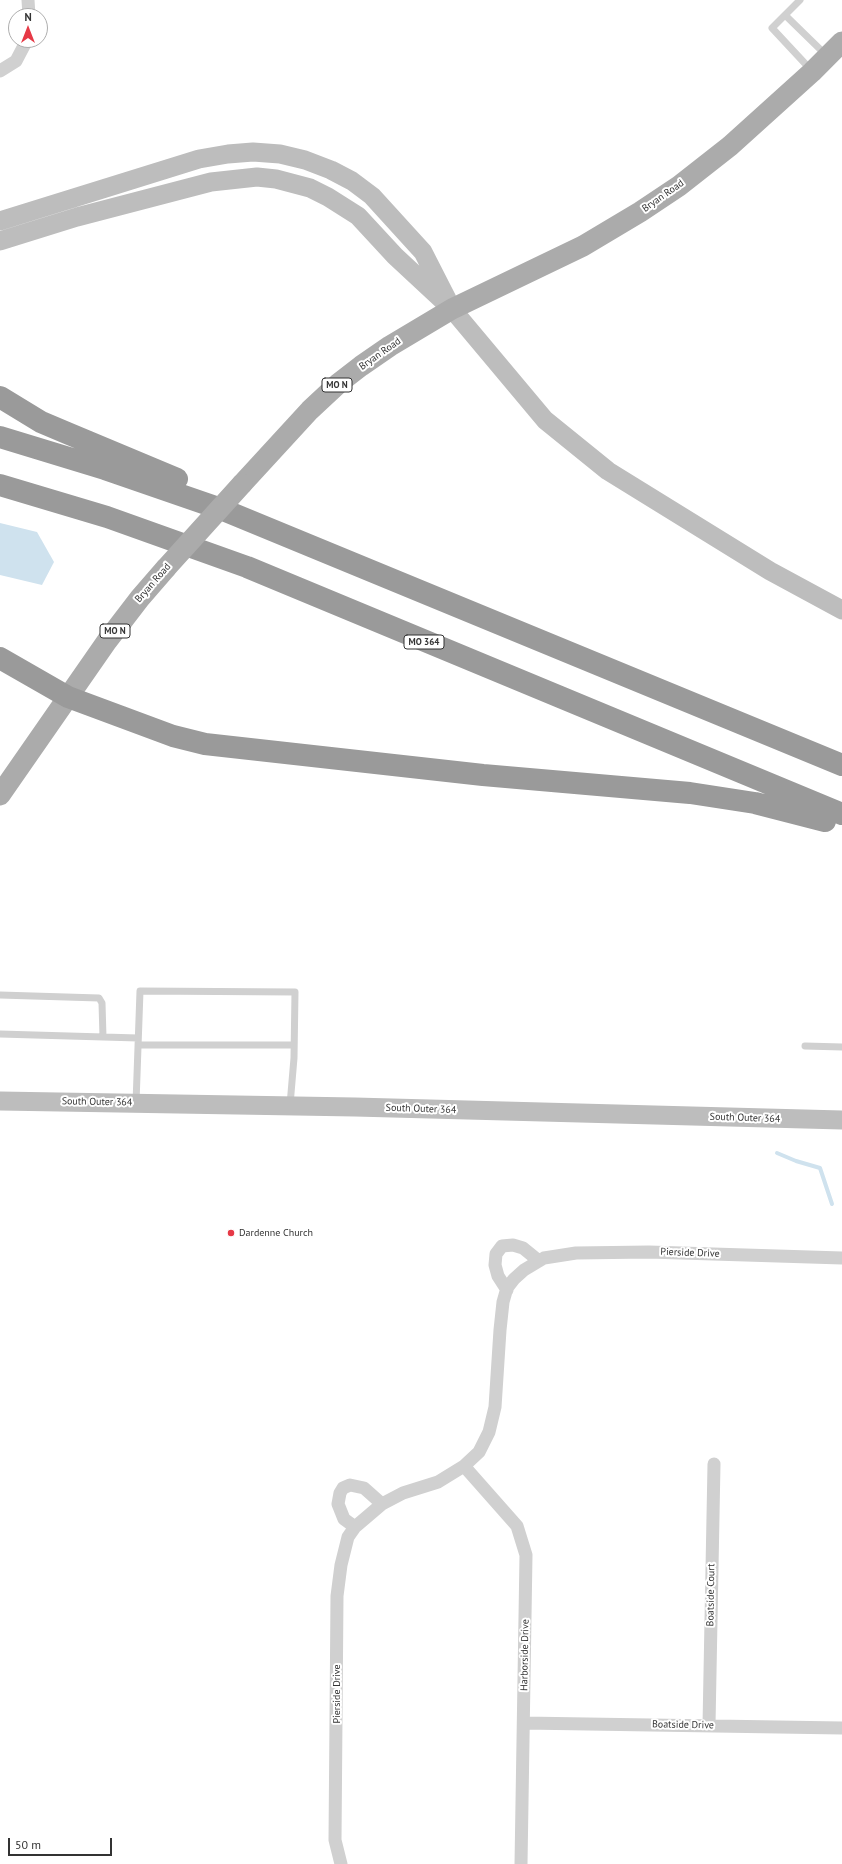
<!DOCTYPE html>
<style>
body{margin:0}
#map{position:relative;width:842px;height:1864px;overflow:hidden;background:#fff;font-family:"PT Sans",sans-serif}
canvas{display:block}
.north{position:absolute;left:8px;top:8px;width:40px;height:40px;box-sizing:border-box;background:#fff;border:1px solid #adadad;border-radius:50%;rotate:0deg;font-size:11px;font-weight:700;line-height:16px;text-align:center;color:#333}
.north::after{content:'';display:block;margin:auto;width:14px;height:18px;background:#e63946;clip-path:polygon(50% 0,100% 100%,50% 72%,0 100%)}
.scale{position:absolute;left:8px;top:1838px;width:104px;height:18px;box-sizing:border-box;border:2px solid #333;border-top:0;padding-left:5px;font-size:12px;line-height:14px;white-space:nowrap;color:#333;-webkit-text-stroke:3px #fff;paint-order:stroke}
</style>
<div id="map">
<canvas width="842" height="1864"></canvas>
<div class="north">N</div>
<div class="scale">50 m</div>
</div>
<script>
const ctx = document.querySelector('canvas').getContext('2d');
ctx.lineJoin = 'round';
function fillPath(path, color) { ctx.fillStyle = color; ctx.fill(path, 'evenodd'); }
const shape = rows => new Path2D(rows.map(r => 'M' + r).join(''));
function strokePath(path, color, width, dash) { ctx.strokeStyle = color; ctx.lineWidth = width; ctx.lineCap = dash ? 'butt' : 'round'; ctx.setLineDash(dash || []); ctx.stroke(path); }
function label(font, color, halo, rows, align = 'center') {
  ctx.font = font + ' "PT Sans",sans-serif'; ctx.lineWidth = 4; ctx.setLineDash([]); ctx.textBaseline = 'middle'; ctx.strokeStyle = halo; ctx.fillStyle = color; for (const [text, x, y, turn = 0] of rows) {
    ctx.save(); ctx.translate(x, y); ctx.rotate((+turn || 0) * Math.PI / 180); ctx.textAlign = isNaN(turn) ? turn : align; if (halo) ctx.strokeText(text, 0, 0); ctx.fillText(text, 0, 0); ctx.restore();
  }
}
const water = shape([
 [0,523,37,532,54,562,42,585,0,575]
]);
const stream = shape([
 [777,1153,796,1161,820,1168,832,1204]
]);
const lane = shape([
 [800,0,772,28,812,71],
 [785,15,826,55],
 [0,995,99,998,102,1003,103,1037],
 [0,1034,138,1038],
 [138,1045,294,1045],
 [805,1046,842,1047],
 [136,1103,140,991,295,992,294,1058,290,1105]
]);
const street = shape([
 [28,0,29,16],
 [0,71,16,61,27,40],
 [507,1290,498,1276,495,1265,496,1254,502,1246,513,1245,523,1248,539,1261],
 [464,1466,517,1526,526,1555,521,1864],
 [355,1527,344,1519,338,1504,340,1493,343,1488,350,1485,364,1488,382,1504],
 [524,1723,842,1728],
 [709,1725,714,1464],
 [341,1864,335,1840,337,1596,341,1565,348,1537,355,1527,382,1504,403,1493,438,1482,464,1466,479,1452,489,1432,495,1407,500,1330,503,1302,507,1288,514,1279,524,1270,544,1258,576,1253,649,1252,842,1258]
]);
const secondary = shape([
 [0,221,199,159,228,154,253,152,280,154,305,160,331,170,352,181,372,196,423,252,447,299],
 [0,241,77,217,211,182,257,177,276,179,310,188,328,197,358,216,395,256,452,309,545,420,608,471,770,571,842,610],
 [0,1101,355,1107,842,1120]
]);
const primary = shape([
 [242,484,310,410,339,383,361,366,390,346,452,309,583,246,640,212,679,186,730,146,812,72,842,42],
 [0,795,107,641,140,598,166,568]
]);
const highway = shape([
 [0,397,41,422,67,433,177,479],
 [0,437,105,469,221,509,842,765],
 [0,485,107,517,247,567,842,814],
 [0,658,68,697,173,736,205,744,483,775,690,793,755,803,825,821]
]);
const primaryBridge = shape([
 [166,568,242,484]
]);
const markers = [
 [231,1233,4,"#e63946"]
];
const shields = [
 [337,385,30],
 [115,631,30],
 [424,642,40]
];
const shieldNames = [
 ["MO N",337,385],
 ["MO N",115,631],
 ["MO 364",424,642]
];
const streetNames = [
 ["Bryan Road",663,196,-35],
 ["Bryan Road",380,354,-35],
 ["Bryan Road",153,583,-49],
 ["South Outer 364",97,1102,1],
 ["South Outer 364",421,1109,2],
 ["South Outer 364",745,1118,2],
 ["Pierside Drive",690,1253,2],
 ["Boatside Court",711,1595,-89],
 ["Harborside Drive",525,1655,-89],
 ["Pierside Drive",337,1694,-90],
 ["Boatside Drive",683,1725,1]
];
const poiNames = [
 ["Dardenne Church",239,1233]
];
fillPath(water, '#cfe2ee');
strokePath(stream, '#cfe2ee', 4);
strokePath(lane, '#d0d0d0', 7);
strokePath(street, '#d0d0d0', 13);
strokePath(secondary, '#bdbdbd', 19);
strokePath(primary, '#ababab', 21);
strokePath(highway, '#9a9a9a', 22);
strokePath(primaryBridge, '#ababab', 21);
for (const [x, y, r, color] of markers) { const dot = new Path2D(); dot.arc(x, y, r, 0, 2 * Math.PI); ctx.fillStyle = color; ctx.fill(dot); strokePath(dot, '#fff', 1.5); }
for (const [x, y, w] of shields) { const box = new Path2D(); box.roundRect(x - w / 2, y - 7, w, 14, 3); ctx.fillStyle = '#fff'; ctx.fill(box); strokePath(box, '#333', 1); }
label('bold 9px', '#333', null, shieldNames);
label('10px', '#333', '#fff', streetNames);
label('10px', '#333', '#fff', poiNames, 'left');
</script>
